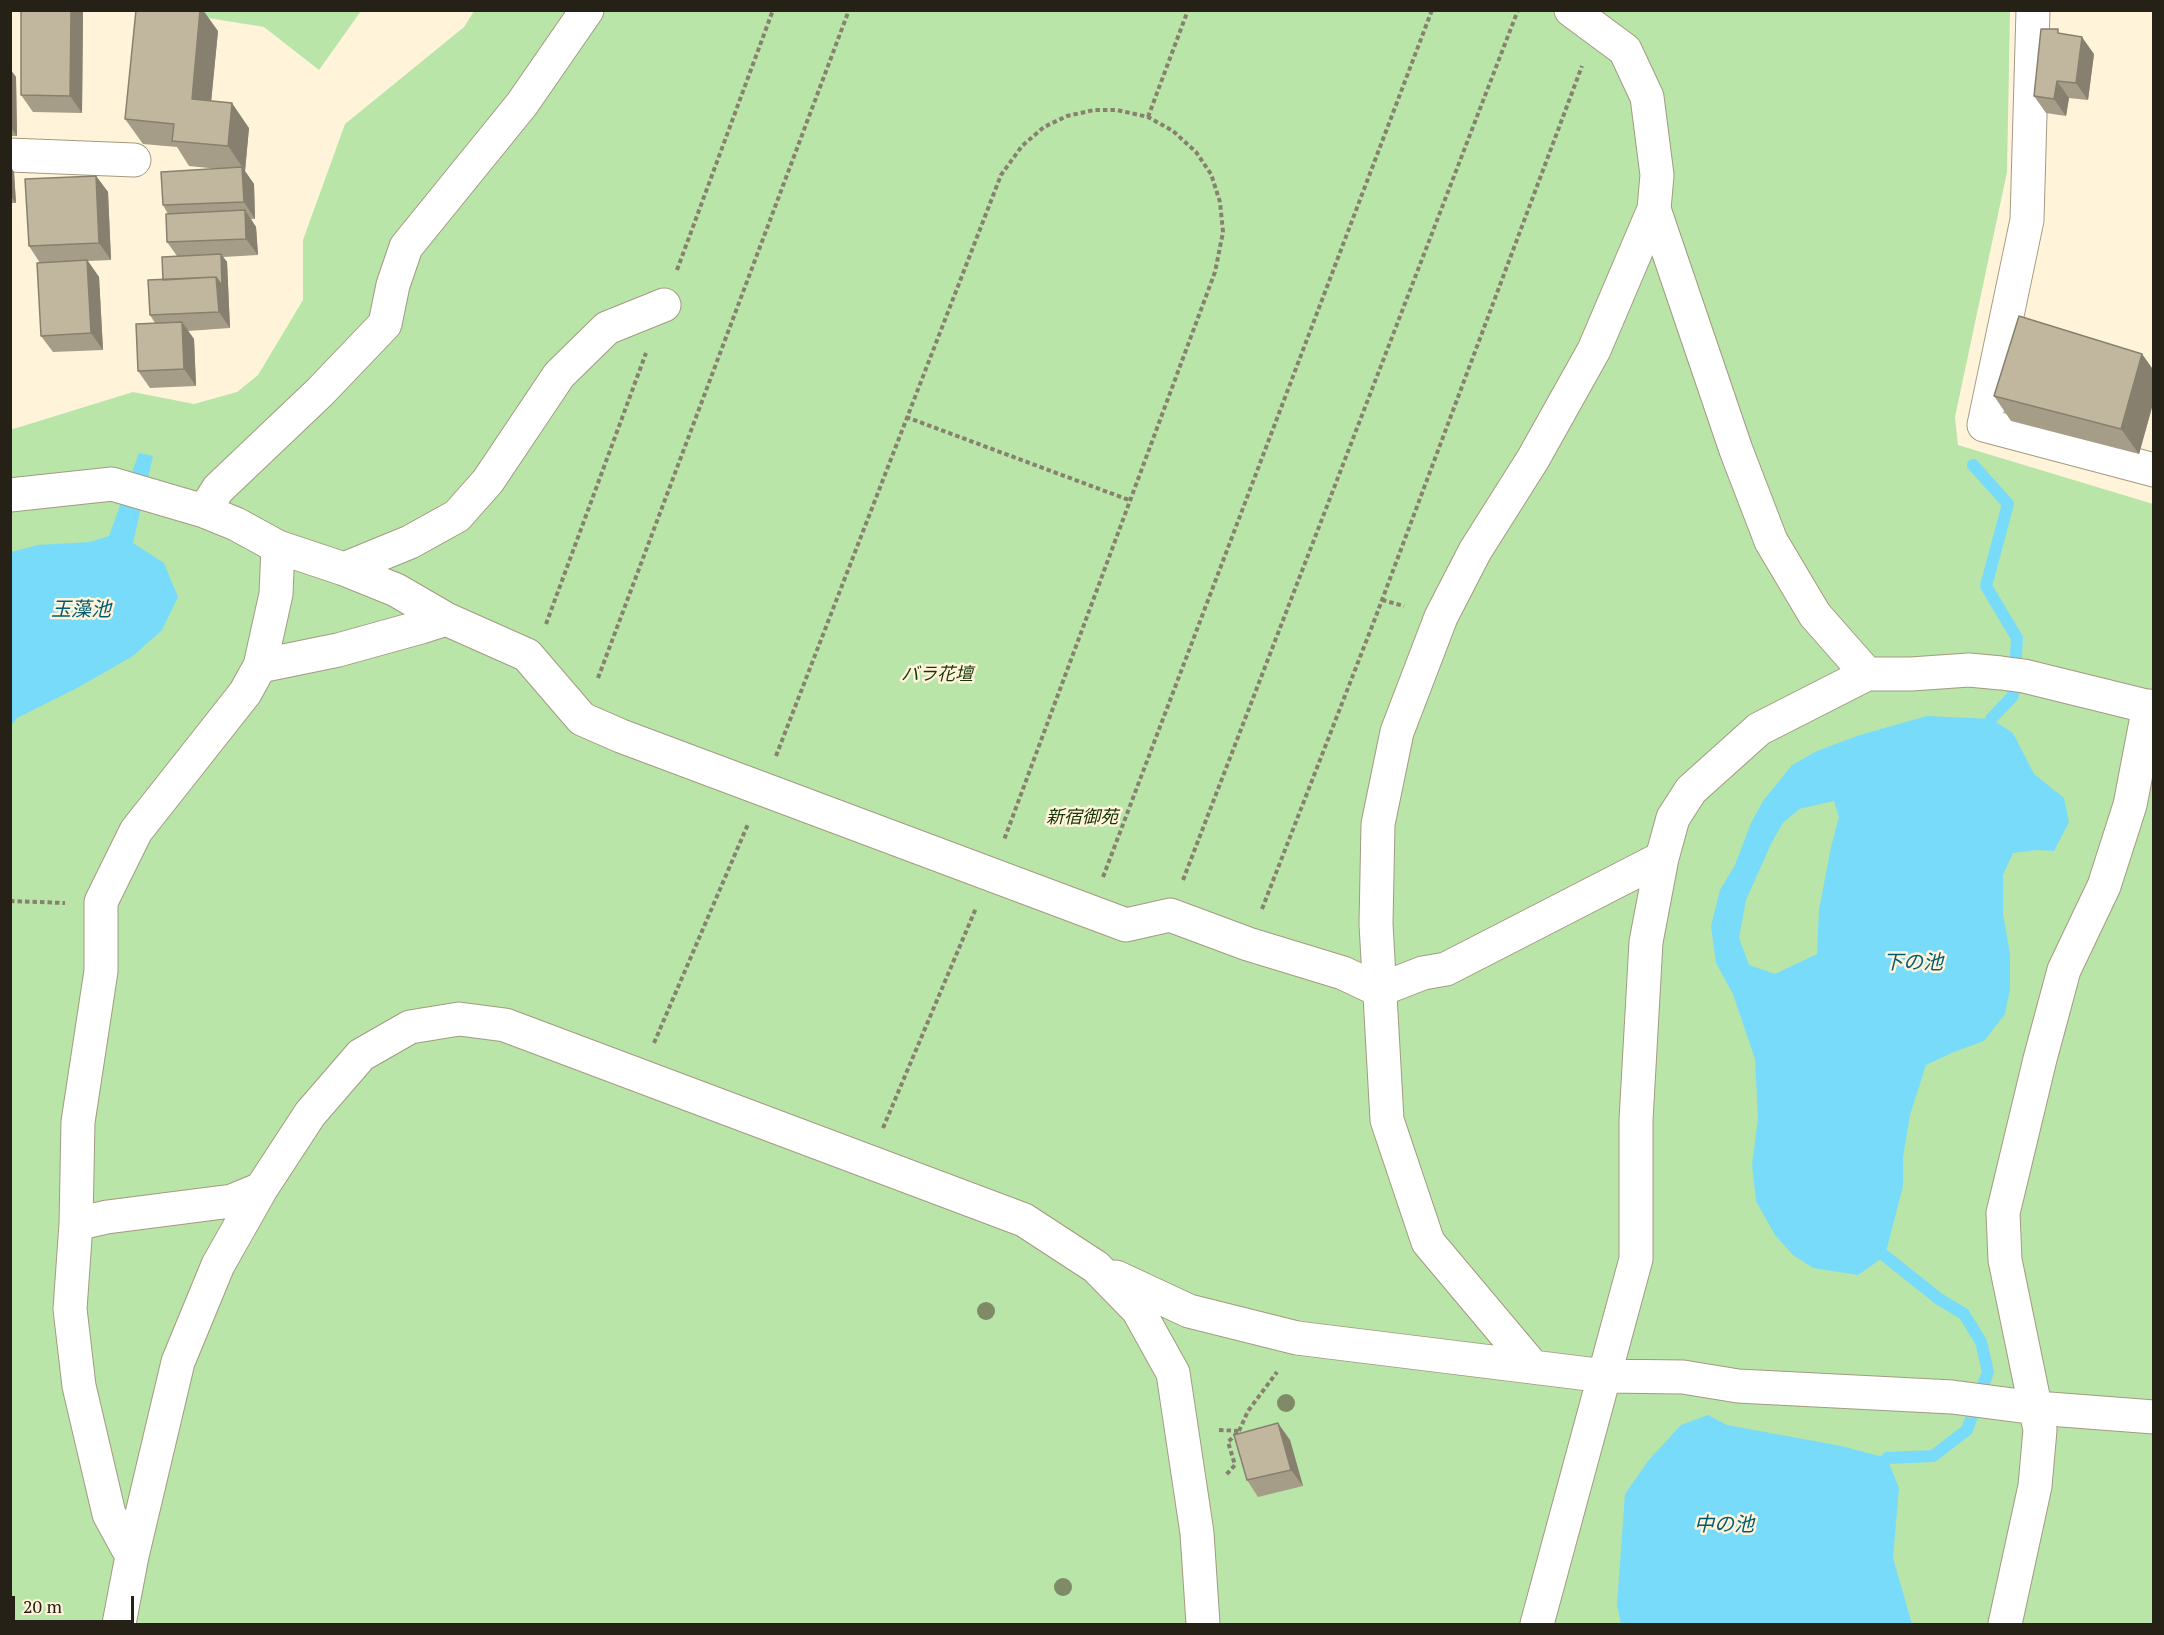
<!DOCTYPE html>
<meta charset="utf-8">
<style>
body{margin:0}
#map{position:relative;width:2164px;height:1635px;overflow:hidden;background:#fff4da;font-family:"PT Serif",serif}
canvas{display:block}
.frame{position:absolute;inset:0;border:12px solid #252117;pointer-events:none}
.scale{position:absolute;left:12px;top:1596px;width:122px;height:27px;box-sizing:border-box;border:3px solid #252117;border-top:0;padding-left:8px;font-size:18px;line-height:21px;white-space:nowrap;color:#252117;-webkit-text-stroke:4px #fff4da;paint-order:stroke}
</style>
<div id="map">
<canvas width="2164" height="1635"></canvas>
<div class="frame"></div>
<div class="scale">20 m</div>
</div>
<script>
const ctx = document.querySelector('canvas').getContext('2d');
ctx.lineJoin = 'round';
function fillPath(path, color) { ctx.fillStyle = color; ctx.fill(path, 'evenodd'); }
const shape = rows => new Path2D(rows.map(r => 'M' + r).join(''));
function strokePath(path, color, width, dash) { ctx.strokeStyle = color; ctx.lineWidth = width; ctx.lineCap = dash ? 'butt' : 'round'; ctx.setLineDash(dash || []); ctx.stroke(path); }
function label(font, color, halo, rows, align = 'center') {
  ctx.font = font + ' "PT Serif","Noto Sans JP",serif'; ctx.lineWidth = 5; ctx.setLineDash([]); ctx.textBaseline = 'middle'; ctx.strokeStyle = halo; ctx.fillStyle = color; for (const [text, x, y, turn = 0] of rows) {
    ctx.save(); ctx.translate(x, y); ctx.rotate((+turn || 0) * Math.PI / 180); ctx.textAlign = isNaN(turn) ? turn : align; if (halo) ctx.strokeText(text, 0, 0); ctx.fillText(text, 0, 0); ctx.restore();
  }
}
const green = shape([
 [165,11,361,11,319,70,264,27],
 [474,11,2010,11,2007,172,1955,417,1958,445,2153,504,2153,1624,11,1624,10,430,133,392,194,404,237,392,258,375,303,300,303,240,345,124,464,27]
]);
const water = shape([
 [139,453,153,456,133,543,164,563,178,597,162,630,133,656,79,687,17,718,11,726,11,552,38,545,90,542,109,536],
 [1927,716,1991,719,2013,733,2034,774,2064,798,2069,822,2054,851,2037,850,2013,853,2003,875,2003,913,2010,954,2010,989,2005,1014,1984,1041,1954,1052,1926,1065,1910,1115,1903,1157,1903,1186,1885,1256,1858,1275,1813,1268,1793,1255,1775,1235,1756,1201,1752,1165,1758,1118,1755,1059,1733,994,1716,963,1711,926,1720,890,1735,865,1751,823,1763,801,1792,765,1817,751,1860,735],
 [1834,801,1839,817,1831,847,1819,910,1817,954,1775,974,1749,965,1739,938,1746,900,1771,844,1782,824,1799,809],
 [1708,1415,1727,1425,1841,1446,1887,1458,1899,1488,1893,1558,1912,1624,1621,1624,1617,1605,1625,1494,1648,1461,1681,1425]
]);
const stream = shape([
 [1973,465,2008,504,1986,586,2017,638,2014,691,2012,697,1991,719],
 [1885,1256,1939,1299,1964,1314,1981,1342,1988,1372,1967,1430,1933,1456,1887,1458]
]);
const path = shape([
 [1148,117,1188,10],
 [677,270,773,10],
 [906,417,1129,500],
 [1382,600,1404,606],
 [546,624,646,353],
 [598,678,849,10],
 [776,756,1001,175,1022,146,1044,127,1067,116,1094,110,1117,110,1148,117,1173,131,1196,152,1211,174,1220,202,1223,232,1215,272,1004,840],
 [1103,877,1432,10],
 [1183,880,1518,10],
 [10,901,65,903],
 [1262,909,1376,616,1582,66],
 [654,1043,748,824],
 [883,1128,976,908],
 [1219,1430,1239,1431,1228,1442,1235,1465,1226,1475],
 [1239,1431,1248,1411,1277,1372]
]);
const minor = shape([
 [1571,10,1625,50,1647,97,1657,175,1654,209,1736,450,1771,541,1815,615,1867,674,1911,674,1969,670,2001,673,2024,676,2154,708],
 [2033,10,2027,220,1984,425,2154,470],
 [10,155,134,160],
 [10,495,112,484,204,511,218,489,320,392,385,324,393,285,406,247,522,104,587,10],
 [204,511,236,524,278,547,344,569,396,590,446,619],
 [344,569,410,542,457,516,488,481,559,375,607,328,664,305],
 [260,666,338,650,421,627,446,619,527,655,582,719,621,736,1126,925,1170,915,1248,944,1343,973,1379,990,1423,973,1446,969,1662,858],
 [76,1224,107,1217,232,1201,261,1189],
 [1116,1277,1189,1311,1297,1338,1605,1376,1683,1377,1738,1386,1952,1397,2036,1408,2154,1417],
 [1533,1367,1428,1242,1387,1120,1376,924,1378,824,1397,732,1441,617,1475,551,1533,459,1594,350,1654,209],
 [132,1556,109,1514,79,1386,70,1309,76,1224,78,1122,101,971,101,902,136,831,245,693,260,666,276,594,278,547],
 [119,1624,132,1556,178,1362,218,1265,261,1189,310,1114,361,1055,410,1027,459,1019,505,1025,1024,1220,1096,1267,1138,1310,1173,1373,1197,1533,1203,1624],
 [1537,1624,1636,1259,1636,1120,1646,942,1662,858,1673,818,1691,790,1759,729,1867,674],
 [2005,1624,2035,1486,2040,1430,2005,1260,2003,1213,2040,1059,2064,970,2104,886,2130,805,2149,706]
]);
const trees = [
 [986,1311],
 [1286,1403],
 [1063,1587]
];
const wall = shape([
 [83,12,82,113,33,112,21,95],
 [218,31,211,101,249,128,245,171,254,184,255,219,251,219,256,227,258,255,223,257,227,262,230,328,188,331,194,339,196,386,150,388,138,371,155,323,150,315,163,280,177,256,167,242,168,214,163,205,219,169,189,166,177,147,143,144,125,119],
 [2062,34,2094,54,2088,100,2069,98,2066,116,2046,113,2034,96],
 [10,69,16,77,17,136,10,136],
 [10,166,14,172,16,203,10,203],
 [96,176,108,192,111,260,88,261,99,277,103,350,53,352,41,336,40,263,29,246],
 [2142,354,2154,371,2154,400,2139,454,2011,421,1994,396],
 [1290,1440,1303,1486,1258,1497,1247,1480]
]);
const shadedWall = shape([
 [71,10,83,10,83,12,82,113,70,96],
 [200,10,203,10,218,31,209,124,192,99],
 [2082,37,2094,54,2088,100,2076,83],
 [10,69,16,77,17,136,10,126],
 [2057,81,2069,98,2066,116,2054,99],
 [232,103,249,128,245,171,228,146],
 [10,166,14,172,16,203,10,195],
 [242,167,254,184,255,219,244,202],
 [96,176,108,192,111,260,99,243],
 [245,210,256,227,258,255,246,239],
 [221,254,227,262,230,328,219,312,216,277],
 [87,260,99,277,103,350,91,333],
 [182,322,194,339,196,386,184,369],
 [2142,354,2154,371,2154,400,2139,454,2121,429],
 [1278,1423,1290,1440,1303,1486,1291,1470]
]);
const building = shape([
 [21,10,71,10,70,96,21,95,21,10],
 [136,10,200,10,192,99,232,103,228,146,172,141,174,124,125,119,136,10],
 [2041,29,2058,29,2058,33,2082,37,2076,83,2057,81,2054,99,2034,96,2041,29],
 [242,167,244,202,163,205,161,172,242,167],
 [96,176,99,243,29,246,25,179,96,176],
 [245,210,246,239,167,242,166,214,245,210],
 [221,254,222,286,216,277,163,280,162,257,221,254],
 [87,260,91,333,41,336,37,263,87,260],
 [216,277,219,312,150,315,148,280,216,277],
 [2019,316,2142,354,2121,429,1994,396,2019,316],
 [182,322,184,369,138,371,136,324,182,322],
 [1278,1423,1291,1470,1247,1480,1234,1435,1278,1423]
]);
const parkNames = [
 ["バラ花壇",937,675],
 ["新宿御苑",1082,818]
];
const waterNames = [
 ["玉藻池",81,610],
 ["下の池",1913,963],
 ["中の池",1724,1525]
];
fillPath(green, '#b9e5a9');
fillPath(water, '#78dbfa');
strokePath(stream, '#78dbfa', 12);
strokePath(minor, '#a39a81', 35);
strokePath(path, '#888170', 4, [4.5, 3]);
strokePath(minor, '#fff', 33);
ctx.fillStyle = '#7f8b66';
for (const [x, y] of trees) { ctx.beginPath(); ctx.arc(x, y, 9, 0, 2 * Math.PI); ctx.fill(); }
fillPath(wall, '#a69d88');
fillPath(shadedWall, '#87806f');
fillPath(building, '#c1b79e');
strokePath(building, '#87806f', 1.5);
label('italic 18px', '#163508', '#fff4da', parkNames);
label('italic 20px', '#025c71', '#fff4da', waterNames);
</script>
